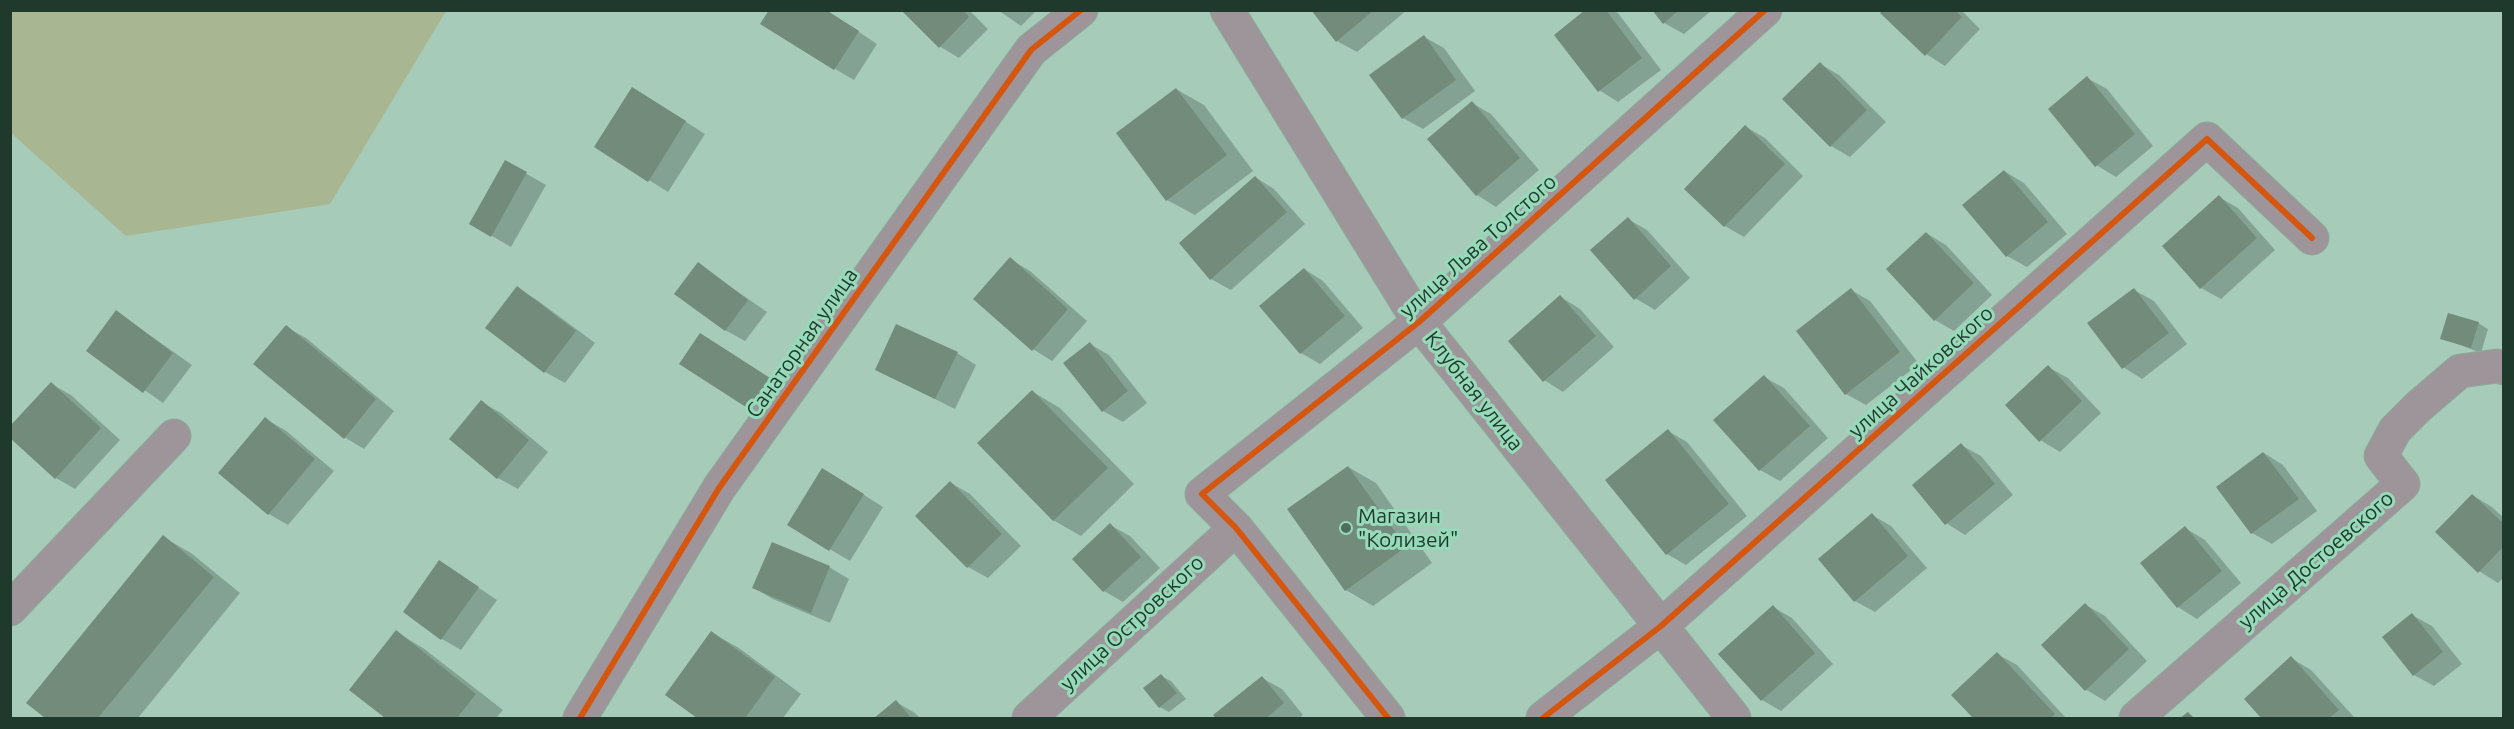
<!DOCTYPE html>
<meta charset="utf-8">
<style>
body{margin:0}
#map{position:relative;width:2514px;height:729px;overflow:hidden;background:#a6cbb9;font-family:Ubuntu,sans-serif}
canvas{display:block}
.frame{position:absolute;inset:0;border:12px solid #1f3a2d;pointer-events:none}
</style>
<div id="map">
<canvas width="2514" height="729"></canvas>
<div class="frame"></div>
</div>
<script>
const ctx = document.querySelector('canvas').getContext('2d');
ctx.lineJoin = 'round';
function fillPath(path, color) { ctx.fillStyle = color; ctx.fill(path, 'evenodd'); }
const shape = rows => new Path2D(rows.map(r => 'M' + r).join(''));
function strokePath(path, color, width, dash) { ctx.strokeStyle = color; ctx.lineWidth = width; ctx.lineCap = dash ? 'butt' : 'round'; ctx.setLineDash(dash || []); ctx.stroke(path); }
function label(font, color, halo, rows, align = 'center') {
  ctx.font = font + ' Ubuntu,sans-serif'; ctx.lineWidth = 6; ctx.setLineDash([]); ctx.textBaseline = 'middle'; ctx.strokeStyle = halo; ctx.fillStyle = color; for (const [text, x, y, turn = 0] of rows) {
    ctx.save(); ctx.translate(x, y); ctx.rotate((+turn || 0) * Math.PI / 180); ctx.textAlign = isNaN(turn) ? turn : align; if (halo) ctx.strokeText(text, 0, 0); ctx.fillText(text, 0, 0); ctx.restore();
  }
}
const green = shape([
 [11,10,446,10,446,11,330,204,126,236,11,133]
]);
const shadow = shape([
 [826,10,877,44,854,80,835,69],
 [903,10,969,10,988,29,959,58,939,46],
 [998,10,1033,10,1035,12,1021,26],
 [1313,10,1407,10,1357,52,1337,41],
 [1588,10,1613,10,1618,13,1661,70,1618,102,1599,90],
 [1654,10,1712,10,1684,34,1664,23],
 [1885,10,1961,10,1980,29,1945,66,1926,54],
 [1424,37,1444,48,1475,91,1423,129,1403,118],
 [1820,64,1839,75,1886,122,1850,157,1831,146],
 [2087,78,2107,89,2153,146,2116,177,2096,165],
 [1176,89,1204,105,1253,171,1195,215,1167,200],
 [652,100,705,134,668,192,596,147],
 [1472,103,1491,114,1539,170,1496,207,1477,195,1429,139],
 [1746,127,1765,138,1803,176,1744,237,1725,226],
 [506,162,546,185,511,247,471,224],
 [2004,171,2024,183,2067,234,2027,267,2007,256,1964,205],
 [1255,177,1274,189,1305,224,1231,290,1211,279],
 [2219,197,2238,208,2275,250,2221,299,2201,288],
 [1628,219,1647,230,1690,278,1655,310,1635,298],
 [1926,233,1946,245,1992,295,1954,331,1935,320],
 [1010,259,1030,271,1087,321,1052,361,1033,349],
 [698,264,767,312,745,341,725,330],
 [1304,269,1323,281,1363,328,1320,364,1301,353],
 [517,288,537,300,595,343,565,383,545,372,487,328],
 [1851,290,1870,301,1919,364,1866,405,1846,394],
 [2134,290,2154,301,2187,344,2142,379,2123,367],
 [1561,297,1580,309,1614,347,1563,392,1544,380],
 [117,312,192,365,163,403,88,350],
 [2478,323,2488,329,2481,353,2442,338],
 [286,327,306,338,394,411,364,449,344,437],
 [1090,344,1109,355,1147,403,1123,422,1103,411,1065,363],
 [720,346,788,390,769,419,681,364],
 [957,353,976,365,955,409,877,370],
 [2048,367,2068,378,2101,413,2060,452,2040,440],
 [1764,377,1784,388,1828,438,1780,481,1760,470],
 [51,384,71,395,120,440,75,489,56,478],
 [1033,392,1060,408,1134,484,1081,536,1053,520],
 [481,402,501,413,548,452,518,489,498,478],
 [265,419,285,430,334,471,288,525,269,514,220,473],
 [1668,431,1687,442,1747,516,1686,565,1667,554],
 [1961,445,1981,456,2013,495,1965,535,1946,523],
 [2264,453,2283,465,2317,511,2272,544,2252,533,2218,487],
 [1348,467,1376,483,1432,563,1373,606,1346,590],
 [842,481,883,507,850,561,789,525],
 [951,483,970,494,1021,546,988,578,968,567,917,516],
 [2472,495,2492,507,2504,518,2504,577,2498,583,2479,571],
 [1872,515,1891,526,1927,568,1875,612,1855,601,1820,559],
 [1110,525,1130,536,1160,568,1123,602,1104,591],
 [2185,528,2205,540,2241,583,2197,619,2178,607],
 [163,537,191,553,240,593,138,718,48,718,28,703],
 [440,562,497,600,461,650,442,639],
 [829,567,849,579,830,623,773,599,754,588],
 [2086,605,2105,616,2147,661,2105,701,2085,689],
 [1773,607,1792,618,1833,664,1781,711,1762,700],
 [2412,615,2432,626,2462,664,2434,686,2414,675],
 [396,632,423,648,503,710,496,718,388,718,351,689],
 [712,633,739,648,801,694,783,718,699,718,667,695],
 [1997,654,2017,665,2066,718,1975,718,1953,695],
 [2291,658,2311,670,2355,718,2263,718,2246,699],
 [1161,676,1171,681,1186,699,1169,712,1160,707],
 [1262,678,1282,689,1303,715,1299,718,1218,718,1215,715],
 [896,702,915,713,920,718,876,718]
]);
const building = shape([
 [769,10,826,10,859,31,834,70,760,24],
 [901,10,963,10,969,17,939,48],
 [1311,10,1374,10,1336,42],
 [1585,10,1606,10,1642,58,1598,92,1554,35],
 [1652,10,1679,10,1663,24],
 [1883,10,1955,10,1962,17,1925,56,1880,13],
 [1424,35,1456,80,1402,119,1369,75],
 [1820,62,1867,110,1830,147,1782,99],
 [2087,76,2135,134,2095,167,2048,109],
 [632,87,686,121,648,182,594,147],
 [1176,88,1227,155,1166,201,1116,133],
 [1472,101,1520,158,1476,196,1427,139],
 [1745,125,1785,164,1724,227,1684,189],
 [505,160,527,172,491,237,469,224],
 [2004,170,2048,222,2006,257,1962,205],
 [1255,176,1287,212,1210,280,1179,243],
 [2219,195,2257,238,2200,289,2162,246],
 [1628,217,1671,266,1634,300,1590,250],
 [1926,232,1974,283,1934,321,1886,269],
 [1010,257,1068,309,1032,351,973,299],
 [698,262,748,300,725,331,674,294],
 [1304,268,1345,316,1300,354,1259,306],
 [517,286,576,331,544,373,485,328],
 [1851,288,1900,352,1845,395,1796,331],
 [2134,288,2169,333,2122,369,2087,323],
 [1560,295,1596,336,1543,382,1508,341],
 [116,310,173,353,143,393,86,351],
 [2448,313,2479,322,2471,348,2440,339],
 [896,324,958,352,935,399,875,370],
 [286,325,376,399,344,439,253,364],
 [700,333,770,378,749,409,679,364],
 [1090,342,1128,391,1102,412,1063,363],
 [2048,365,2082,401,2039,442,2005,405],
 [1764,375,1810,426,1759,471,1713,420],
 [51,382,101,428,55,479,10,438,10,426],
 [1032,390,1108,468,1053,521,977,443],
 [481,400,529,440,497,479,449,439],
 [265,417,315,459,268,515,218,473],
 [1668,429,1729,504,1666,555,1605,480],
 [1961,443,1995,484,1945,525,1912,485],
 [2263,452,2299,499,2251,534,2216,487],
 [1348,466,1406,547,1345,591,1287,509],
 [822,468,864,494,829,551,787,525],
 [950,481,1002,534,967,568,915,516],
 [2472,494,2504,524,2504,546,2478,573,2435,532],
 [1872,513,1908,556,1854,602,1818,559],
 [1110,523,1141,557,1103,592,1072,559],
 [2185,526,2222,571,2177,608,2140,563],
 [163,535,214,577,98,718,45,718,26,703],
 [772,542,830,566,811,613,752,588],
 [439,560,479,587,441,640,403,612],
 [2085,603,2129,649,2085,691,2041,645],
 [1773,605,1815,653,1761,701,1718,654],
 [2412,613,2443,652,2413,676,2382,637],
 [396,630,476,694,457,718,385,718,349,690],
 [711,631,775,677,745,718,697,718,665,695],
 [1997,652,2055,714,2051,718,1973,718,1951,695],
 [2291,656,2339,710,2329,718,2261,718,2244,699],
 [1161,674,1177,693,1159,708,1143,688],
 [1262,676,1284,703,1266,718,1216,718,1213,715],
 [896,700,911,718,874,718],
 [2188,712,2194,718,2180,718]
]);
const minor = shape([
 [1227,10,1419,322,1734,718],
 [10,609,174,436],
 [580,718,719,488,1031,50,1081,10],
 [1029,718,1236,528],
 [1388,718,1236,528,1202,494,1419,322,1765,10],
 [1543,718,1661,626,2207,139,2312,238],
 [2136,718,2403,484,2381,456,2395,430,2418,407,2460,371,2497,366,2504,368]
]);
const cycleway = shape([
 [580,718,719,488,1031,50,1081,10],
 [1388,718,1236,528,1202,494,1419,322,1765,10],
 [1543,718,1661,626,2207,139,2312,238]
]);
const markers = [
 [1346,528,6,"#4e6d5e"]
];
const streetNames = [
 ["улица Льва Толстого",1478,246,-42],
 ["Санаторная улица",802,343,-55],
 ["улица Чайковского",1921,372,-42],
 ["Клубная улица",1474,391,52],
 ["улица Достоевского",2316,560,-41],
 ["улица Островского",1132,623,-43]
];
const poiNames = [
 ["Магазин",1358,516],
 ["\"Колизей\"",1358,540]
];
fillPath(green, '#a9b692');
fillPath(shadow, '#0003');
fillPath(building, '#728b7a');
strokePath(minor, '#8ba89a', 35);
strokePath(minor, '#9e959a', 33);
strokePath(cycleway, '#d4560f', 6);
for (const [x, y, r, color] of markers) { const dot = new Path2D(); dot.arc(x, y, r, 0, 2 * Math.PI); ctx.fillStyle = color; ctx.fill(dot); strokePath(dot, '#97dab9', 2); }
label('21px', '#1f3a2d', '#97dab9', streetNames);
label('21px', '#1f3a2d', '#97dab9', poiNames, 'left');
</script>
